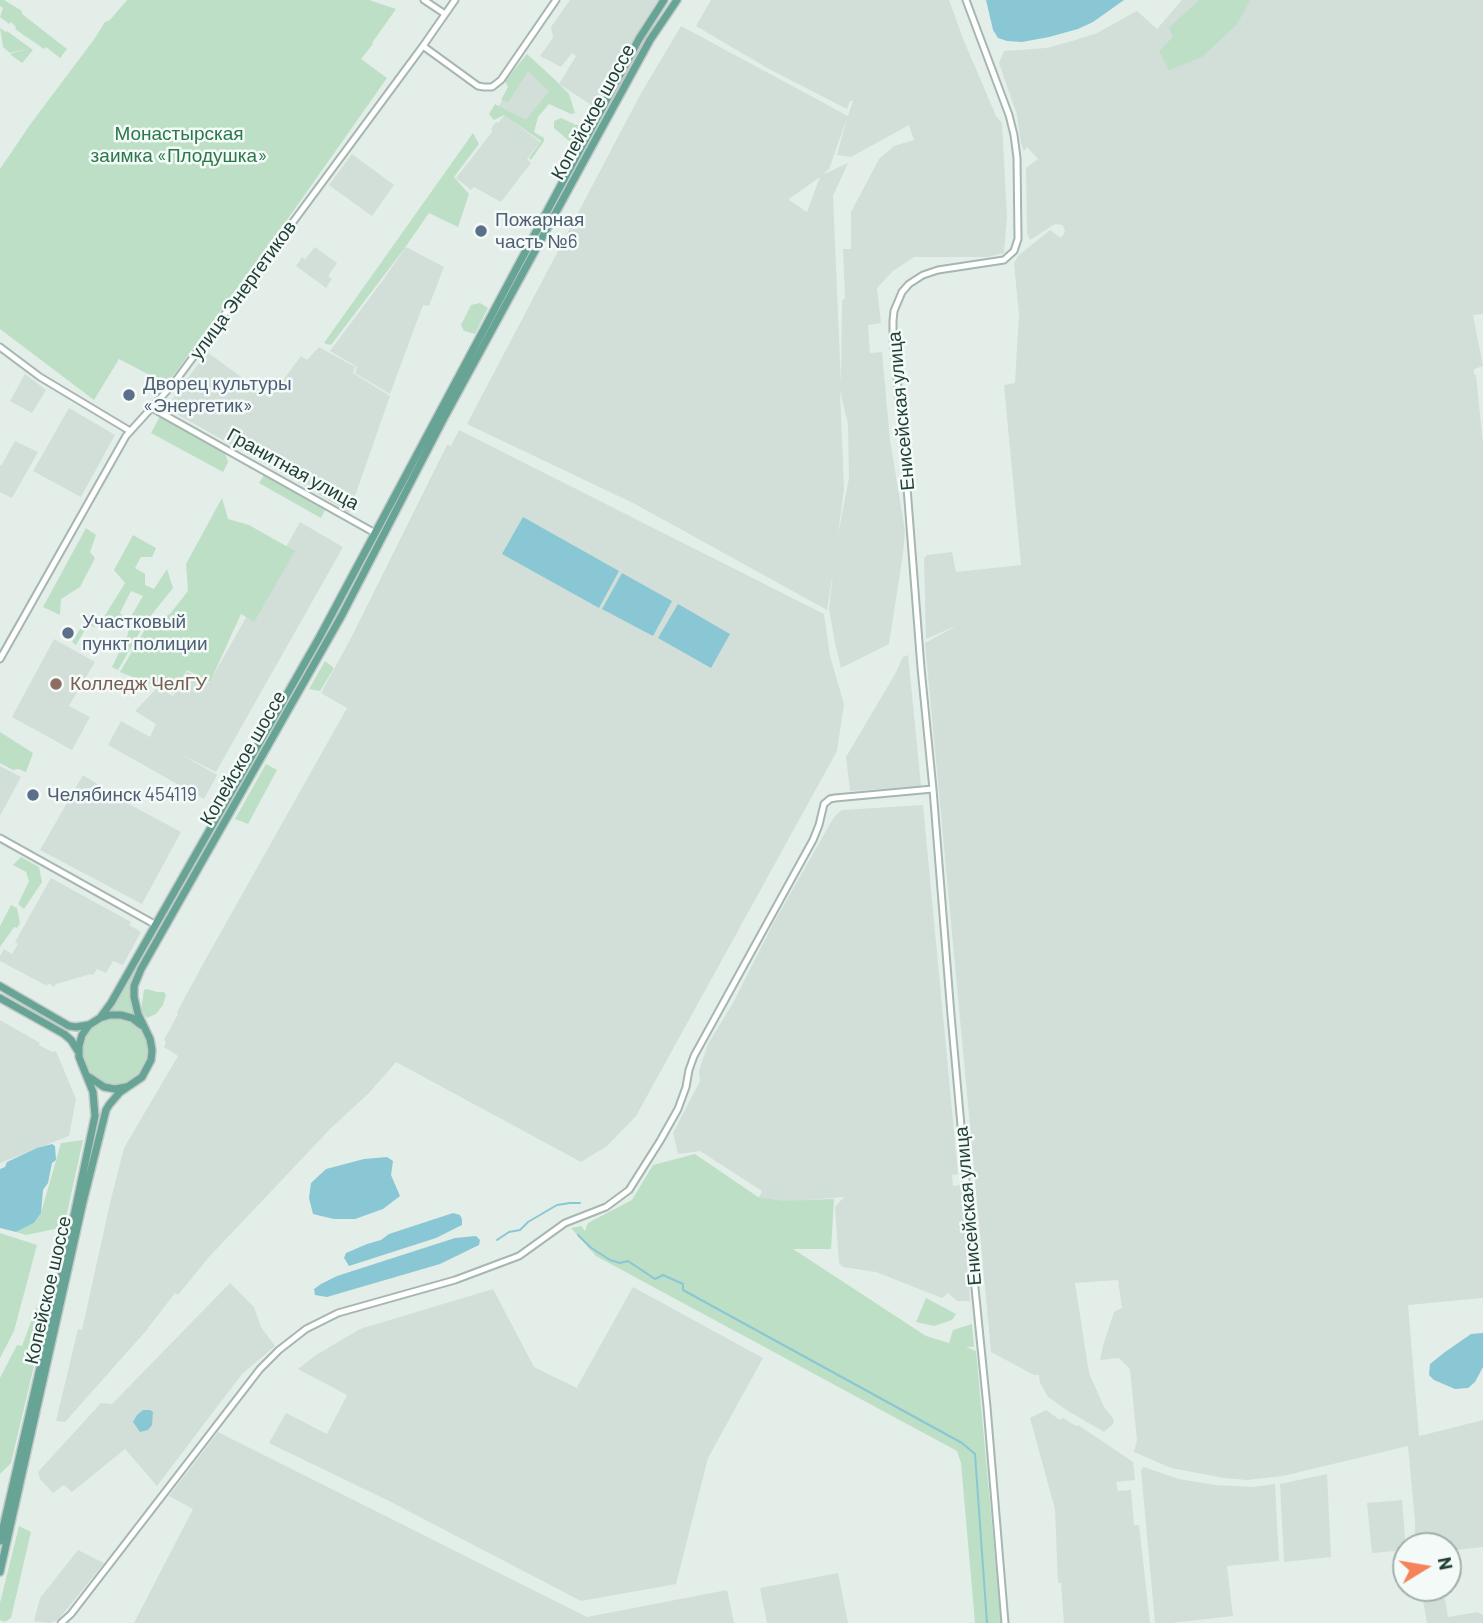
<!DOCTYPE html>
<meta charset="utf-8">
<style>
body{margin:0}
#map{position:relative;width:1483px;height:1623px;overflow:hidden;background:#e4eee9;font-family:Barlow,sans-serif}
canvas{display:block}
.north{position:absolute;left:1392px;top:1532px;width:70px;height:70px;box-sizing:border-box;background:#f4faf7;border:2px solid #a0b0ab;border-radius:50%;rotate:79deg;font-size:19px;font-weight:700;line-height:28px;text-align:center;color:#224038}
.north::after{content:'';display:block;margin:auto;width:24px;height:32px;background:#f5835a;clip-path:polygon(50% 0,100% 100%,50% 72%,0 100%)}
</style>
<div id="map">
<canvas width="1483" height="1623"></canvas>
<div class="north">N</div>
</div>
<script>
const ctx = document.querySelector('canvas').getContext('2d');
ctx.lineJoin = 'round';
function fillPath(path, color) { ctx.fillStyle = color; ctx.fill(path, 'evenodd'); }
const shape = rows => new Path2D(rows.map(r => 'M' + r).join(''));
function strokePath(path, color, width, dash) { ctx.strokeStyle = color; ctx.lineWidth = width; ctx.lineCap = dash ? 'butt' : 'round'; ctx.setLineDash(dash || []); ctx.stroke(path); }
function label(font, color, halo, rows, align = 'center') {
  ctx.font = font + ' Barlow,sans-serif'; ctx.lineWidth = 5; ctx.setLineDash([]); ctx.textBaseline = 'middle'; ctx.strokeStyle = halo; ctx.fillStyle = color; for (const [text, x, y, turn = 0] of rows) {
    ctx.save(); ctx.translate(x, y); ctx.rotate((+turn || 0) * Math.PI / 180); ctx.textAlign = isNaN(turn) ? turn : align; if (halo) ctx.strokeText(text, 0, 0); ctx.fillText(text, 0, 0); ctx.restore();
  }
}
const built = shape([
 [570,0,658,0,642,25,596,108,559,84,576,56,572,53,561,67,540,56,553,38,551,27],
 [711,0,949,0,964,41,996,116,1002,123,1007,217,1004,253,988,257,914,257,893,271,877,288,881,323,868,325,870,353,882,352,890,440,905,531,903,554,889,644,841,668,835,643,829,609,833,572,827,610,635,504,467,424,640,95,681,26,848,116,853,101,850,101,847,109,769,69,696,26],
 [847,118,837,155,851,157,909,125,914,140,894,146,879,159,851,212,851,249,843,249,845,299,842,300,841,385,833,196,848,163,822,175,829,169],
 [820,177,807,212,789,200,789,199],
 [840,391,848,424,849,478,838,535,844,489],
 [1182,0,1483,0,1483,314,1473,315,1483,366,1474,369,1474,374,1476,375,1483,444,1483,1298,1408,1305,1419,1436,1483,1420,1483,1547,1448,1551,1448,1546,1415,1546,1415,1522,1408,1446,1283,1476,1247,1480,1224,1478,1171,1468,1134,1452,1137,1440,1130,1369,1119,1358,1100,1360,1103,1346,1114,1312,1122,1308,1118,1280,1075,1283,1089,1373,1104,1407,1114,1420,1113,1424,1104,1432,1068,1411,1048,1397,1040,1383,1039,1375,1034,1375,991,1352,925,643,958,625,926,639,924,558,927,555,952,552,956,572,1021,565,1004,385,1015,383,1019,315,1014,263,1018,256,1050,230,1061,238,1065,232,1063,225,1055,224,1030,240,1027,233,1026,168,1038,159,1027,147,1024,151,1021,144,1017,115,999,63,1004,51,1046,48,1069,42,1097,33,1137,11,1157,29],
 [526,68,552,92,525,125,497,108],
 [505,115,540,142,527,159,531,163,501,202,474,187,471,190,456,178,492,132,491,129,496,122,498,123],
 [352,154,394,185,372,216,329,185],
 [315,247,337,263,328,276,332,279,326,288,296,266,302,257,305,259],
 [406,247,444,267,429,306,423,305,390,394,355,373,357,367,330,351,383,280],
 [319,347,355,367,353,373,390,396,349,513,312,490,166,408,207,352,270,398,301,356,307,360],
 [25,374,46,390,32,413,10,401],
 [69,408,115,435,81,497,33,471],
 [459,430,824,614,830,656,844,704,837,751,636,1116,607,1146,581,1162,396,1062,369,1093,331,1128,209,1257,178,1295,175,1293,145,1332,65,1422,56,1421,78,1329,82,1330,111,1199,124,1148,178,1056,164,1047,166,1042,164,1040,178,1014,177,1012,208,955,347,708,321,693,351,638,447,445,451,446],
 [15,441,38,452,12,498,0,492,0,465,1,466],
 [300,522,343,547,216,772,182,755,217,775,204,799,108,745,121,721,150,737,156,724,135,711,158,687,173,696,187,671,209,683],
 [54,639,95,662,69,706,90,717,72,750,12,717],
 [908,655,921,786,850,791,846,757,895,674,903,657],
 [0,766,21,777,0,816],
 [83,775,127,803,181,832,142,904,40,850],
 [923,805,958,1174,952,1175,953,1186,962,1185,970,1301,957,1301,948,1293,942,1298,876,1272,843,1267,839,1263,835,1207,844,1197,784,1202,759,1197,762,1191,700,1151,678,1154,673,1133,700,1081,699,1071,708,1044,733,1003,774,922,834,817,842,810],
 [51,878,131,922,129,925,141,932,123,965,113,961,106,973,97,969,93,975,91,974,56,984,54,987,48,983,47,986,0,961,0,956,4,949,12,954,18,944,15,942],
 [0,1020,40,1043,39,1045,52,1052,56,1051,76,1099,69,1136,0,1163],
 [230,1283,254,1307,261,1327,275,1346,242,1374,157,1486,125,1449,72,1492,64,1485,53,1493,40,1479,38,1472,101,1403,112,1404],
 [633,1287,763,1358,708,1458,676,1584,581,1601,389,1501,269,1443,286,1413,327,1434,347,1395,298,1369,316,1355,360,1329,493,1289,534,1367,581,1390,577,1387],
 [1046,1410,1060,1420,1063,1418,1076,1426,1078,1425,1133,1462,1135,1480,1116,1482,1118,1491,1131,1490,1134,1525,1139,1525,1150,1623,1064,1623,1061,1583,1058,1583,1055,1509,1030,1418],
 [218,1432,587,1617,727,1590,734,1623,134,1623,193,1509,169,1496],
 [1144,1467,1179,1479,1215,1485,1252,1487,1275,1484,1279,1561,1227,1566,1233,1616,1171,1623,1155,1623,1141,1470],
 [1327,1474,1331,1557,1284,1562,1280,1484],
 [1402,1500,1406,1550,1372,1553,1367,1503],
 [78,1550,104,1563,58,1620,50,1623,34,1621,40,1598],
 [838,1573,848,1623,767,1623,760,1588],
 [1421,1590,1445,1599,1448,1617,1477,1612,1483,1615,1483,1623,1427,1623]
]);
const green = shape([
 [0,0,4,0,22,11,22,14,67,49,60,58,46,47,44,49,15,29,16,27,11,22,9,24,0,17,3,8,0,6],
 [127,0,369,0,396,9,372,43,373,44,361,59,387,78,282,227,167,384,119,359,94,400,0,329,0,169,32,122,95,38,105,22,110,20],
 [1199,0,1250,0,1237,24,1202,57,1169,70,1159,51,1173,37,1169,28],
 [0,28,6,32,7,31,33,50,23,62,22,63,10,54,30,48,10,53,3,47],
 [527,54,552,77,569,94,575,113,571,114,549,104,538,117,534,132,544,138,544,141,531,160,529,158,541,141,504,115,494,120,489,114,495,104,526,120,549,91,528,71,508,102,501,100,508,87,505,81],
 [561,118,576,125,587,126,576,147,554,128,554,121],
 [473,133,479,144,454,177,469,194,458,227,429,213,404,249,331,345,324,343],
 [480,303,488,308,475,334,464,331,461,325,471,305],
 [160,416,225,453,228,462,223,472,151,433],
 [264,475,325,510,321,518,259,483],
 [222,498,228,519,249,525,295,551,254,622,241,614,210,682,187,670,173,693,120,672,147,626,170,614,188,591,186,564],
 [86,528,96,535,90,552,95,558,80,587,61,599,60,615,43,607],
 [133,535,156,548,152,557,141,557,135,568,145,574,145,585,154,589,167,569,173,588,145,623,118,670,112,667,128,634,127,623,143,596,131,591,120,613,123,616,117,628,87,626,76,645,72,642,88,616,104,617,125,583,114,570],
 [366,558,367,558,348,596,138,966,137,965,347,595],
 [325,661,334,668,320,691,309,689],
 [0,732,33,753,26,772,18,769,13,770,0,763],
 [266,764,277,770,248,824,235,819],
 [21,857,39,867,42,882,24,909,18,904,29,881,26,872,13,865],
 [11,905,17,908,20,923,17,928,14,927,0,947,0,926],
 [136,968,137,968,131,985,130,994,132,1007,136,1018,110,1012],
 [147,989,157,992,164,992,166,995,163,1005,156,1014,147,1018,142,1012,142,1004,144,990],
 '82 1051a33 33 0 1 1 66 0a33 33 0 1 1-66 0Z',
 [83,1140,64,1227,26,1235,16,1232,34,1223,41,1213,61,1143],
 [695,1154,758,1197,783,1201,834,1199,831,1249,793,1249,926,1336,949,1343,953,1330,972,1324,974,1347,966,1347,976,1351,1001,1623,975,1623,961,1463,957,1451,596,1256,571,1228,581,1226,585,1231,588,1223,632,1200,653,1165],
 [0,1233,37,1245,14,1331,0,1358],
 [55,1277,11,1463,0,1474,0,1378,17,1345,22,1346,36,1308,42,1308,45,1297,41,1295,48,1282,52,1278],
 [926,1298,956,1314,952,1320,934,1326,916,1322],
 [19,1526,31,1532,11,1618,5,1622,0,1620,0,1603]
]);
const water = shape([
 [986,0,1124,0,1093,22,1078,29,1049,37,1022,42,1007,41,998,38,993,30],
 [523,517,619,571,599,608,502,554],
 [622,573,672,601,653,636,602,609],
 [678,604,730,634,711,668,658,638],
 [52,1144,55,1146,56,1160,52,1163,48,1183,43,1190,41,1213,34,1223,16,1232,0,1228,0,1169,5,1167,7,1162,37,1148],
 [387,1157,393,1161,391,1175,400,1196,383,1209,355,1219,334,1219,313,1214,309,1198,311,1183,326,1169,364,1159],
 [453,1213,460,1215,462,1219,462,1225,436,1238,349,1266,344,1258,346,1253,367,1244,381,1240,389,1234],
 [476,1236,480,1240,479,1245,440,1264,327,1297,315,1295,314,1289,321,1284,337,1276,455,1238],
 [1483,1333,1483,1367,1475,1382,1468,1388,1455,1389,1434,1380,1429,1375,1430,1364,1445,1352,1471,1334],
 [143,1410,150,1410,153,1412,152,1425,148,1430,140,1432,133,1422,137,1415]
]);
const stream = shape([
 [578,1235,590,1247,610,1260,620,1263,628,1261,655,1279,663,1275,683,1284,683,1290,962,1443,975,1454,987,1623],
 [497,1240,509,1232,520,1230,528,1222,557,1205,570,1203,580,1203]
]);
const minor = shape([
 [424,0,445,14],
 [966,0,1009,115,1014,135,1017,158,1018,239,1014,251,1004,260,938,270,923,275,909,284,902,292,894,311,893,321,893,338,903,436,921,668,933,789,951,1015,969,1214,974,1278,987,1407,1005,1623],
 [423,46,478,86,484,87,492,87,501,80,556,0],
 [0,347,40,377,130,431],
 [152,408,375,533],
 [0,659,126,436,174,383,423,46,455,0],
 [0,838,156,925],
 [61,1623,71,1614,260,1369,279,1350,306,1329,338,1313,455,1280,519,1256,565,1223,606,1207,629,1190,660,1141,678,1109,686,1087,689,1070,694,1056,813,840,819,825,824,804,830,799,835,798,933,789]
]);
const major = shape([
 [0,986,69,1026,76,1027,88,1025],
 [0,998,64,1034,71,1040,78,1051],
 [100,1018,110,1015,121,1015,132,1018,141,1025],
 [89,1077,104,1087,115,1089,126,1087],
 [0,1541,63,1268,95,1116,93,1092,79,1057,79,1046,82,1035,89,1025,100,1018,111,1003,319,638,639,39,664,0],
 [0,1572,83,1202,106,1110,109,1105,120,1092,142,1077,151,1060,152,1050,150,1039,138,1014,134,997,134,986,141,969,342,615,444,418,592,146,650,40,677,0]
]);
const markers = [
 [481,231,7,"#5c6f8a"],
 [129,395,7,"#5c6f8a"],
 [68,633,7,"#5c6f8a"],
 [56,684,7,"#8d6e63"],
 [33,795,7,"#5c6f8a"]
];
const streetNames = [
 ["Копейское шоссе",593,112,-61],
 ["улица Энергетиков",243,290,-54],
 ["Енисейская улица",901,411,-95],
 ["Гранитная улица",293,469,29],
 ["Копейское шоссе",243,758,-60],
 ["Енисейская улица",968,1206,-95],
 ["Копейское шоссе",48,1290,-77]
];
const parkNames = [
 ["Монастырская",179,134],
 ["заимка «Плодушка»",179,156]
];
const serviceNames = [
 ["Пожарная",495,220],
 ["часть №6",495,242],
 ["Дворец культуры",143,384],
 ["«Энергетик»",143,406],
 ["Участковый",82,622],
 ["пункт полиции",82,644],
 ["Челябинск 454119",47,795]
];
const educationNames = [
 ["Колледж ЧелГУ",70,684]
];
fillPath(built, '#d2ded8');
fillPath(green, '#bcdfc6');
fillPath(water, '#8ac7d4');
strokePath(stream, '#8ac7d4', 2);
strokePath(minor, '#a6b6b0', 9);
strokePath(major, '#c1cac7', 10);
strokePath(minor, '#fff', 5);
strokePath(major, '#67a496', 7);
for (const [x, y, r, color] of markers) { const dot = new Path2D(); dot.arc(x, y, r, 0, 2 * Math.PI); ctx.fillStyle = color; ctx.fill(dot); strokePath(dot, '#f4faf7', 2.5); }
label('19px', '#224038', '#f4faf7', streetNames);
label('19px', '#2b784a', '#f4faf7', parkNames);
label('19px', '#4e5e75', '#f4faf7', serviceNames, 'left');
label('19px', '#785e54', '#f4faf7', educationNames, 'left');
</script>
